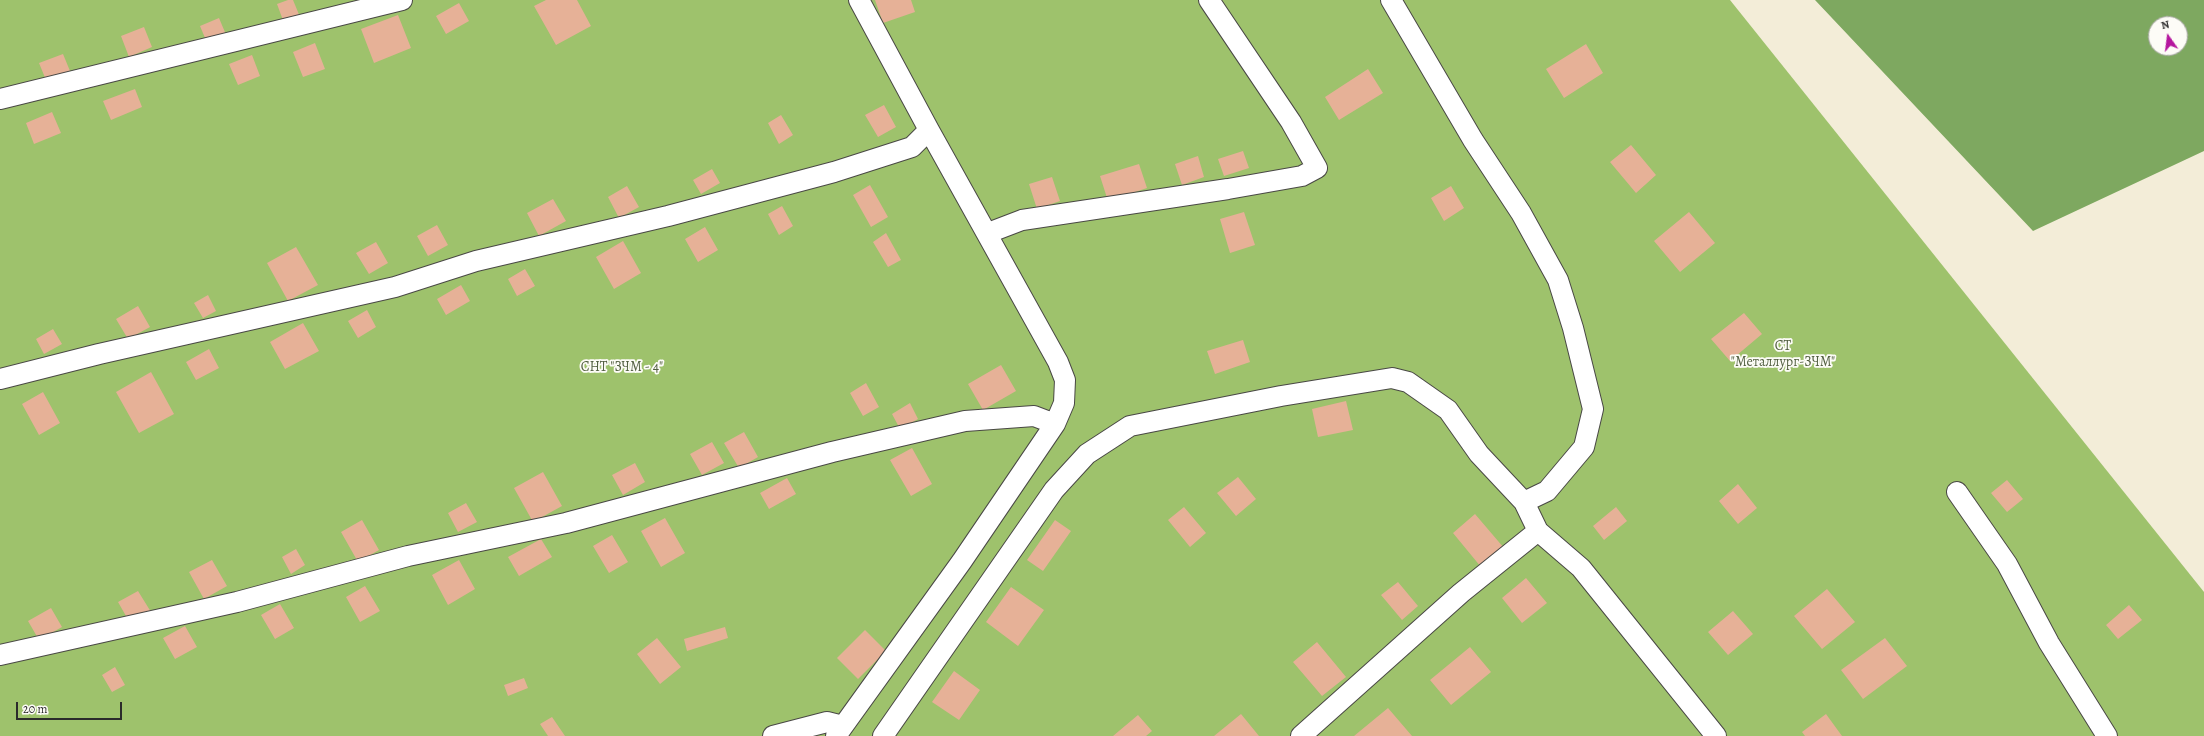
<!DOCTYPE html>
<meta charset="utf-8">
<style>
body{margin:0}
#map{position:relative;width:2204px;height:736px;overflow:hidden;background:#f3edd8;font-family:Alegreya,serif}
canvas{display:block}
.north{position:absolute;left:2148px;top:16px;width:40px;height:40px;box-sizing:border-box;background:#fdfcf7;border:1px solid #a9a8a5;border-radius:50%;rotate:346deg;font-size:11px;font-weight:700;line-height:16px;text-align:center;color:#2b2b2b}
.north::after{content:'';display:block;margin:auto;width:14px;height:18px;background:#b5179e;clip-path:polygon(50% 0,100% 100%,50% 72%,0 100%)}
.scale{position:absolute;left:16px;top:702px;width:106px;height:18px;box-sizing:border-box;border:2px solid #2b2b2b;border-top:0;padding-left:5px;font-size:12px;line-height:14px;white-space:nowrap;color:#2b2b2b;-webkit-text-stroke:3px #fdfcf7;paint-order:stroke}
</style>
<div id="map">
<canvas width="2204" height="736"></canvas>
<div class="north">N</div>
<div class="scale">20 m</div>
</div>
<script>
const ctx = document.querySelector('canvas').getContext('2d');
ctx.lineJoin = 'round';
function fillPath(path, color) { ctx.fillStyle = color; ctx.fill(path, 'evenodd'); }
const shape = rows => new Path2D(rows.map(r => 'M' + r).join(''));
function strokePath(path, color, width, dash) { ctx.strokeStyle = color; ctx.lineWidth = width; ctx.lineCap = dash ? 'butt' : 'round'; ctx.setLineDash(dash || []); ctx.stroke(path); }
function label(font, color, halo, rows, align = 'center') {
  ctx.font = font + ' Alegreya,serif'; ctx.lineWidth = 3.5; ctx.setLineDash([]); ctx.textBaseline = 'middle'; ctx.strokeStyle = halo; ctx.fillStyle = color; for (const [text, x, y, turn = 0] of rows) {
    ctx.save(); ctx.translate(x, y); ctx.rotate((+turn || 0) * Math.PI / 180); ctx.textAlign = isNaN(turn) ? turn : align; if (halo) ctx.strokeText(text, 0, 0); ctx.fillText(text, 0, 0); ctx.restore();
  }
}
const green = shape([
 [0,0,1730,0,2204,592,2204,736,0,736]
]);
const forest = shape([
 [1815,0,2204,0,2204,151,2033,231],
 [2156,24,2180,24,2180,48,2156,48]
]);
const building = shape([
 [288,0,293,0,300,17,284,23,277,4],
 [546,0,577,0,591,26,556,45,534,6],
 [875,0,911,0,915,12,883,23],
 [459,3,469,21,446,34,436,16],
 [398,15,411,48,374,63,361,29],
 [219,18,227,37,208,45,200,26],
 [144,27,152,47,129,57,121,36],
 [315,43,325,69,303,77,293,52],
 [1586,44,1603,73,1564,98,1546,69],
 [63,54,70,71,46,80,39,63],
 [252,55,260,76,238,85,229,64],
 [1368,69,1383,93,1339,120,1325,97],
 [135,89,142,107,111,120,103,101],
 [884,105,896,127,878,137,865,115],
 [52,112,61,133,34,144,26,123],
 [781,115,793,135,779,144,768,123],
 [1631,145,1656,175,1636,193,1610,162],
 [1243,151,1249,168,1224,176,1218,159],
 [1198,156,1204,177,1182,185,1175,164],
 [1139,164,1147,188,1108,201,1100,176],
 [712,169,720,183,701,194,693,180],
 [1052,177,1060,201,1037,209,1029,184],
 [870,185,888,217,871,227,853,195],
 [627,186,639,207,619,218,608,197],
 [1451,186,1464,208,1444,221,1431,198],
 [553,199,566,221,539,236,527,213],
 [782,206,793,226,779,235,768,214],
 [1244,212,1255,245,1230,253,1220,219],
 [1689,212,1715,243,1680,272,1654,241],
 [437,225,448,245,428,256,417,236],
 [705,227,718,250,698,262,685,239],
 [886,233,901,260,888,267,873,242],
 [623,241,641,273,614,289,596,257],
 [376,242,388,263,369,274,356,253],
 [296,247,318,285,288,301,267,263],
 [525,269,535,286,517,296,508,279],
 [461,285,470,301,446,315,437,299],
 [208,295,216,311,203,318,194,303],
 [138,306,150,327,128,339,116,319],
 [367,310,376,327,358,338,348,321],
 [1744,313,1762,334,1730,361,1711,339],
 [303,323,319,351,285,369,270,342],
 [53,329,62,344,44,354,36,339],
 [1243,340,1250,362,1215,374,1207,351],
 [209,349,219,368,196,380,186,362],
 [1001,365,1016,391,983,410,968,384],
 [151,372,174,414,139,433,116,392],
 [866,383,879,407,863,416,850,393],
 [43,392,60,423,39,435,22,404],
 [1346,401,1353,430,1318,437,1312,409],
 [910,403,918,419,900,429,892,414],
 [744,432,758,457,739,468,724,443],
 [712,442,724,463,702,475,690,454],
 [912,448,932,484,911,496,890,460],
 [635,463,645,482,623,495,612,475],
 [543,472,562,506,533,522,514,488],
 [1238,477,1256,499,1236,516,1217,493],
 [787,478,796,494,769,509,760,493],
 [2007,480,2023,499,2007,512,1991,493],
 [1738,484,1757,508,1738,524,1719,501],
 [466,503,477,522,458,532,448,513],
 [1184,507,1206,533,1190,547,1168,520],
 [1616,507,1627,521,1604,540,1593,526],
 [1475,514,1504,548,1481,567,1453,533],
 [665,518,685,553,661,567,641,531],
 [362,520,379,550,358,562,341,532],
 [1055,520,1071,531,1043,571,1027,560],
 [612,535,628,562,609,573,593,546],
 [541,539,552,557,519,576,508,557],
 [296,549,305,565,291,574,282,557],
 [212,560,227,586,204,599,189,572],
 [459,560,475,589,448,605,432,575],
 [1526,578,1547,603,1522,623,1502,598],
 [1398,582,1418,606,1402,620,1381,595],
 [365,586,380,611,360,622,346,597],
 [1011,587,1044,610,1018,646,986,622],
 [1827,589,1855,622,1822,649,1794,616],
 [138,591,151,612,130,623,118,602],
 [280,604,294,628,275,639,261,615],
 [2129,605,2142,620,2118,639,2106,625],
 [51,608,62,627,39,640,28,621],
 [1733,611,1753,634,1728,655,1708,632],
 [185,626,197,647,175,659,163,638],
 [725,627,728,638,687,651,684,639],
 [865,630,886,651,858,679,837,658],
 [657,638,681,667,660,684,637,654],
 [1885,638,1907,666,1863,699,1841,670],
 [1317,642,1346,677,1322,696,1293,662],
 [1470,647,1491,672,1451,705,1430,680],
 [115,667,125,685,112,692,102,675],
 [954,671,980,690,959,720,932,702],
 [524,678,528,688,508,696,504,685],
 [1388,708,1412,736,1354,736],
 [1241,714,1259,736,1214,736],
 [1826,714,1842,736,1805,736,1802,732],
 [1138,715,1152,731,1146,736,1113,736],
 [552,717,565,736,548,736,540,724]
]);
const service = shape([
 [1391,0,1473,140,1521,213,1558,280,1573,328,1593,409,1584,447,1547,491,1524,502],
 [0,99,402,0],
 [988,233,1022,220,1228,189,1302,176,1317,168,1291,122,1209,0],
 [0,379,99,354,395,287,476,261,668,216,834,172,912,147,929,130],
 [1957,492,2007,564,2049,643,2107,736],
 [0,655,237,602,408,556,566,523,832,452,965,421,1034,416,1055,424],
 [773,736,827,722,843,726],
 [836,736,962,561,1055,424,1064,403,1065,380,1058,362,929,130,859,0],
 [883,736,1054,490,1087,454,1130,426,1281,396,1392,378,1408,382,1448,410,1479,454,1524,502,1538,531,1581,568,1716,736],
 [1301,736,1461,593,1538,531]
]);
const parkNames = [
 ["СТ",1783,347],
 ["\"Металлург-ЗЧМ\"",1783,363],
 ["СНТ \"ЗЧМ - 4\"",622,368]
];
fillPath(green, '#9ec26c');
fillPath(forest, '#7ea860');
fillPath(building, '#e6b197');
strokePath(service, '#494845', 22);
strokePath(service, '#fff', 20);
label('14px', '#536042', '#fdfcf7', parkNames);
</script>
